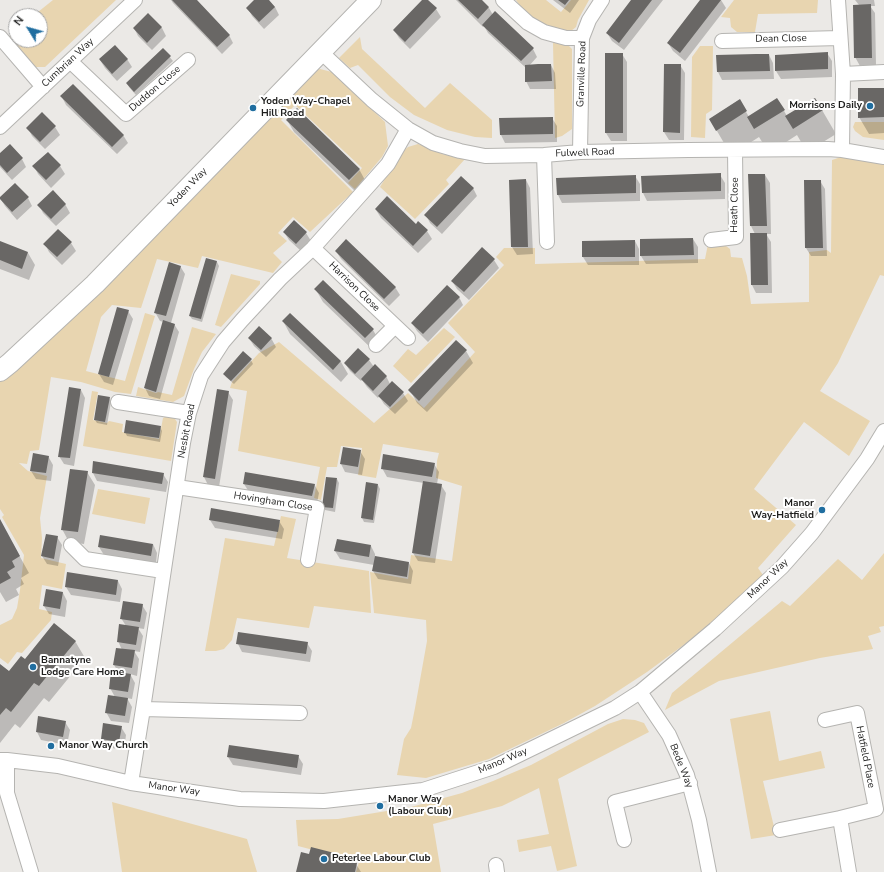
<!DOCTYPE html>
<style>
body{margin:0}
#map{position:relative;width:884px;height:872px;overflow:hidden;background:#ebe9e6;font-family:"Nunito Sans",sans-serif}
canvas{display:block}
.north{position:absolute;left:8px;top:8px;width:40px;height:40px;box-sizing:border-box;background:#fff;border:1px solid #a5a5a5;border-radius:50%;rotate:307deg;font-size:11px;font-weight:700;line-height:16px;text-align:center;color:#1e1e1d}
.north::after{content:'';display:block;margin:auto;width:14px;height:18px;background:#206ea0;clip-path:polygon(50% 0,100% 100%,50% 72%,0 100%)}
</style>
<div id="map">
<canvas width="884" height="872"></canvas>
<div class="north">N</div>
</div>
<script>
const ctx = document.querySelector('canvas').getContext('2d');
ctx.lineJoin = 'round';
function fillPath(path, color) { ctx.fillStyle = color; ctx.fill(path, 'evenodd'); }
const shape = rows => new Path2D(rows.map(r => 'M' + r).join(''));
function strokePath(path, color, width, dash) { ctx.strokeStyle = color; ctx.lineWidth = width; ctx.lineCap = dash ? 'butt' : 'round'; ctx.setLineDash(dash || []); ctx.stroke(path); }
function label(font, color, halo, rows, align = 'center') {
  ctx.font = font + ' "Nunito Sans",sans-serif'; ctx.lineWidth = 4; ctx.setLineDash([]); ctx.textBaseline = 'middle'; ctx.strokeStyle = halo; ctx.fillStyle = color; for (const [text, x, y, turn = 0] of rows) {
    ctx.save(); ctx.translate(x, y); ctx.rotate((+turn || 0) * Math.PI / 180); ctx.textAlign = isNaN(turn) ? turn : align; if (halo) ctx.strokeText(text, 0, 0); ctx.fillText(text, 0, 0); ctx.restore();
  }
}
const green = shape([
 [53,0,116,0,45,67,34,67,9,37,16,31,16,40,40,40,40,16,33,16],
 [516,0,546,0,561,12,571,0,589,0,578,20,576,27,571,31,559,31,534,21,521,7],
 [734,0,818,0,817,13,758,14,755,32,737,32,731,27,730,18,721,17],
 [360,37,362,49,425,108,450,83,492,120,492,138,475,137,447,130,414,115,390,97,358,65,350,68,339,58],
 [553,43,567,44,572,49,572,129,562,136,555,138],
 [700,46,713,46,712,110,706,114,705,138,691,137,692,57],
 [320,69,332,72,385,122,388,146,382,157,355,189,348,183,362,168,295,105,281,120,353,192,310,232,293,217,278,233,287,241,273,253,282,262,273,273,202,256,198,268,157,259,141,308,112,305,101,317,86,371,125,381,145,313,155,316,131,394,115,392,81,382,51,377,39,450,30,451,27,464,19,463,28,471,47,476,40,518,42,538,41,558,66,564,62,589,42,585,39,609,52,612,51,620,22,653,17,652,8,664,0,658,0,625,12,619,17,608,20,590,24,555,2,517,4,515,0,509,0,382,7,376,309,73],
 [855,122,884,122,884,140,863,137,855,131,853,127],
 [418,144,428,147,442,154,465,159,446,180,449,184,415,219,380,187,400,154,408,147],
 [841,157,884,164,884,276,880,275,838,363,820,391,870,421,849,456,804,422,754,489,796,525,758,568,763,575,755,583,734,603,693,638,647,672,595,706,564,723,489,759,426,778,397,775,404,739,411,728,415,708,427,641,426,620,374,613,370,572,408,579,411,555,452,561,462,486,436,478,437,461,439,453,383,444,376,478,358,475,362,448,341,446,337,467,327,467,321,500,314,498,320,467,238,451,247,391,230,388,232,382,259,353,279,342,374,423,408,393,424,408,475,352,448,323,504,265,496,257,504,248,535,248,535,264,705,259,708,244,722,243,730,249,731,257,742,258,747,276,751,304,809,302,809,252,827,250,831,253,832,160],
 [231,274,255,280,260,281,260,284,221,327,215,325],
 [192,327,216,334,202,352,194,369,184,396,173,402,136,396,138,387,156,393,158,392,172,395],
 [444,328,455,337,411,383,393,366,408,349,416,355],
 [92,391,98,392,93,420,107,423,109,421,123,424,122,432,159,439,163,418,165,417,171,416,175,419,177,422,171,461,83,446],
 [98,489,150,498,145,524,92,514],
 [281,516,296,519,287,558,369,571,371,613,314,606,309,628,237,618,232,640,224,649,216,651,205,651,225,538,274,546],
 [884,553,884,626,879,627,881,632,868,636,873,649,820,658,719,681,665,710,672,693,782,601,790,606,838,559,862,580],
 [770,711,779,761,821,751,825,768,763,781,776,835,751,839,730,719],
 [623,719,635,720,644,723,649,732,558,779,577,866,557,871,551,846,519,852,517,840,549,834,539,788,502,806,433,824,441,872,356,872,359,862,298,846,296,820,338,819,411,807,462,793,493,781,531,765,608,724],
 [112,802,247,839,257,872,122,872]
]);
const shadow = shape([
 [171,0,195,0,229,35,233,43,222,54,173,3],
 [256,0,268,0,275,7,279,15,264,29,252,16,248,8],
 [423,0,427,0,436,9,441,17,410,49,399,38,394,30],
 [456,0,480,0,489,8,493,15,533,49,537,57,529,66,551,65,555,73,556,89,530,89,526,81,526,68,488,33,484,26,483,27],
 [553,0,579,0,570,13],
 [632,0,663,0,624,50,612,41,607,33],
 [701,0,721,0,726,8,685,61,673,51,668,43],
 [855,0,874,0,875,6,870,6,875,13,876,65,860,66,855,57,859,5],
 [148,14,162,28,166,36,152,50,138,36,134,28],
 [163,49,173,61,136,95,129,87,127,83],
 [827,53,832,61,832,77,781,79,776,71],
 [622,54,627,62,627,141,611,141,606,133],
 [769,55,773,63,774,79,722,80,718,72,717,56],
 [127,59,132,67,117,81,105,68,100,60],
 [665,65,680,65,685,73,684,140,669,140,664,132],
 [884,89,884,133,869,134,859,117],
 [62,97,123,135,128,143,117,154,66,105],
 [777,99,787,116,822,110,836,134,807,152,797,135,769,153,759,137,731,155,710,119,739,100,749,117],
 [552,118,557,126,557,142,505,143,501,135,500,119],
 [287,120,359,169,366,182,356,192,294,132],
 [55,127,60,135,45,149,32,136,28,128],
 [48,153,60,166,65,174,51,188,38,174,34,166],
 [0,155,22,159,26,167,12,180,0,167],
 [720,175,725,183,725,199,647,201,643,193],
 [749,175,765,175,770,183,771,234,766,234,771,242,772,293,756,293,752,285,755,234,751,226],
 [635,176,640,184,640,201,562,203,558,195],
 [526,180,530,188,533,254,517,255,512,247],
 [805,181,820,181,825,189,827,256,811,256,806,248],
 [473,188,477,196,442,234,430,223,426,215],
 [0,198,28,198,32,206,17,220,5,206],
 [65,204,70,213,56,226,43,213,39,205],
 [376,210,416,225,427,231,432,239,418,253,381,218],
 [294,221,306,233,311,241,301,251,289,240,284,232],
 [693,239,698,247,698,263,646,264,641,256,641,240],
 [635,241,639,249,639,265,588,265,583,257,583,242],
 [0,242,28,253,35,265,29,280,0,269],
 [71,243,76,251,62,265,49,252,45,244],
 [336,251,395,287,400,295,389,306,341,259],
 [207,259,217,262,219,266,202,322,192,319,190,316],
 [494,260,499,268,469,300,457,289,452,281],
 [180,266,185,274,171,323,174,324,179,332,160,399,149,396,145,388,164,322,160,321,155,312],
 [323,282,373,330,380,342,373,350,323,302,316,290],
 [459,297,463,305,428,342,417,331,412,323],
 [128,311,133,319,113,385,104,382,99,374],
 [290,314,341,362,348,374,341,382,290,334,283,321],
 [249,338,271,338,276,347,266,357,254,346],
 [466,351,473,363,427,412,417,403,410,390],
 [251,360,253,364,234,384,226,377,224,374],
 [369,360,374,367,386,376,390,384,403,393,408,401,395,414,384,404,379,396,378,398,367,387,362,380,361,381,350,371,345,363],
 [81,390,85,398,74,466,64,464,59,456],
 [228,392,233,400,219,487,208,485,204,477],
 [109,398,111,402,107,425,97,423,95,420],
 [160,427,162,431,160,442,127,436,125,432],
 [360,451,365,459,362,475,345,472,341,464],
 [48,456,53,465,51,481,36,479,31,471],
 [434,464,439,472,437,484,441,485,446,493,435,563,418,561,413,553,424,483,387,477,382,468],
 [87,472,95,485,84,544,69,542,62,529],
 [93,473,163,474,168,482,166,492,97,481],
 [337,479,339,483,335,512,325,510,323,506],
 [244,484,314,484,319,493,317,503,249,492],
 [378,485,380,489,374,523,364,522,362,518],
 [210,520,279,521,284,529,282,539,215,528],
 [0,521,29,573,21,578,24,584,16,589,19,595,6,602,0,592],
 [57,537,62,545,58,566,47,564,42,556],
 [153,544,157,553,156,563,104,555,99,547],
 [371,546,375,554,375,557,409,563,413,571,411,584,378,579,373,571,374,565,340,559,335,551],
 [118,581,122,589,120,602,71,595,66,587],
 [47,590,63,593,67,601,65,617,49,614,44,606],
 [142,605,147,613,144,629,138,628,143,636,140,652,134,651,139,659,137,676,130,674,135,683,132,699,127,698,132,707,129,723,111,721,106,712,115,697,110,688,119,673,114,665,122,650,118,641,126,626,121,618],
 [75,641,85,658,49,702,44,698,20,728,15,724,0,743,0,665,9,672,25,661],
 [307,643,312,651,310,662,242,652,238,644],
 [65,722,70,730,67,745,41,740,37,732],
 [104,724,121,727,126,735,124,750,106,747,102,739],
 [298,756,303,764,301,775,233,765,228,757],
 [350,858,353,863,356,864,361,872,297,872]
]);
const building = shape([
 [172,0,197,0,230,35,217,47],
 [254,0,269,0,275,7,259,22,246,8],
 [422,0,428,0,437,8,405,42,393,30],
 [458,0,482,0,489,7,478,19],
 [558,0,569,0,565,5],
 [631,0,652,0,619,43,606,33],
 [700,0,721,0,680,53,667,43],
 [871,4,872,58,854,58,853,5],
 [495,11,534,48,521,61,482,25],
 [148,13,162,27,147,43,133,28],
 [115,45,128,59,112,74,99,59],
 [163,48,171,56,134,92,126,83],
 [828,52,828,69,775,71,775,55],
 [605,53,623,53,623,133,605,133],
 [756,54,769,54,770,71,717,72,716,55],
 [538,64,551,64,552,81,525,82,525,65],
 [664,64,681,64,680,133,663,132],
 [73,84,124,135,112,147,60,96],
 [858,88,884,88,884,117,858,118],
 [777,98,785,110,754,129,747,117],
 [815,98,823,110,793,129,785,116],
 [740,99,747,111,716,131,709,119],
 [297,108,360,169,349,180,286,120],
 [42,112,56,126,40,142,26,128],
 [553,117,553,134,500,135,499,118],
 [10,144,23,158,7,173,0,165,0,153],
 [48,152,61,165,46,180,32,166],
 [721,173,721,191,642,193,641,176],
 [748,174,765,174,767,226,750,226],
 [636,175,636,193,557,195,556,178],
 [461,176,474,188,437,227,424,215],
 [526,179,528,247,511,247,509,180],
 [804,180,821,180,823,248,805,248],
 [15,183,29,197,12,212,0,199,0,197],
 [53,190,66,204,51,219,37,205],
 [387,196,416,224,418,221,428,230,413,246,375,209],
 [294,220,307,232,296,244,283,232],
 [58,229,72,242,57,257,43,244],
 [750,233,767,233,768,285,751,285],
 [693,238,694,255,640,256,640,239],
 [346,239,396,287,384,299,335,251],
 [635,240,635,257,582,257,582,241],
 [0,241,28,252,22,269,0,260],
 [482,247,495,259,464,292,451,281],
 [206,258,217,261,201,319,189,316],
 [169,262,181,266,166,316,154,313],
 [323,280,374,329,365,338,314,289],
 [447,285,460,297,423,334,411,323],
 [117,307,129,310,109,377,98,374],
 [290,313,341,361,333,370,282,321],
 [163,320,175,324,156,392,144,388],
 [259,326,272,338,261,350,248,338],
 [456,340,467,350,419,401,408,390],
 [358,348,370,359,355,374,344,363],
 [243,351,252,359,231,381,223,374],
 [375,364,387,376,373,391,361,379],
 [392,381,404,392,390,407,378,396],
 [69,387,81,389,70,458,58,457],
 [217,389,229,391,215,479,203,477],
 [98,395,110,397,105,422,94,420],
 [126,420,161,426,159,438,124,433],
 [343,447,361,450,358,467,340,464],
 [33,453,49,456,46,473,30,471],
 [383,454,435,463,432,477,381,469],
 [93,461,164,473,162,484,92,473],
 [70,469,88,471,78,532,61,530],
 [245,472,315,484,312,496,243,484],
 [326,477,337,478,333,508,322,507],
 [423,481,442,484,430,556,412,553],
 [366,482,378,484,373,520,361,518],
 [211,508,280,520,278,532,209,520],
 [0,519,20,556,12,561,15,567,7,572,11,578,0,584],
 [46,534,58,536,54,559,41,556],
 [100,535,153,544,151,556,98,547],
 [337,539,371,545,369,557,334,551],
 [375,556,409,562,407,577,372,571],
 [67,572,118,580,116,595,65,587],
 [46,589,63,592,60,609,43,606],
 [123,601,143,604,140,622,120,619],
 [54,623,76,641,39,686,34,683,11,712,6,708,0,715,0,664,9,671,21,656,25,659],
 [119,624,139,627,136,645,117,642],
 [238,632,308,642,306,654,236,644],
 [116,648,135,650,132,668,113,665],
 [111,671,131,674,128,692,109,689],
 [108,695,128,698,125,716,105,713],
 [38,716,66,721,63,737,36,732],
 [103,723,122,726,119,742,101,739],
 [229,745,299,755,297,768,227,757],
 [311,847,350,857,349,861,357,863,355,872,296,872,301,852,309,854]
]);
const street = shape([
 [503,0,528,23,544,32,566,38,582,38],
 [838,0,843,74,842,150],
 [0,37,43,87],
 [722,41,840,38],
 [321,52,372,100,408,129,433,143,460,151,485,156,544,155,580,152,688,150,828,149,842,150,884,157],
 [70,61,126,114,188,60],
 [843,74,884,72],
 [0,127,135,0],
 [580,152,582,38,589,20,602,0],
 [544,155,547,242],
 [711,240,736,237,735,150],
 [313,248,408,338],
 [376,345,395,326],
 [118,402,189,413],
 [177,487,317,508,308,560],
 [71,545,85,559,163,571],
 [640,692,669,735,687,775,699,820,709,872],
 [143,709,300,713],
 [825,720,857,713,876,809,840,818],
 [0,760,7,760,58,766,131,783,240,799,324,801,423,790,494,767,615,708,640,692,715,629,782,567,812,533,867,459,884,431],
 [7,760,7,793,31,872],
 [131,783,143,709,183,443,189,413,201,376,223,342,242,320,280,279,313,248,388,164,408,129],
 [780,830,840,818,849,872],
 [624,840,615,802,690,783],
 [496,865,497,872]
]);
const secondary = shape([
 [0,371,10,363,95,284,371,0]
]);
const markers = [
 [870,106,4,"#206ea0"],
 [253,108,4,"#206ea0"],
 [822,510,4,"#206ea0"],
 [33,667,4,"#206ea0"],
 [51,746,4,"#206ea0"],
 [380,806,4,"#206ea0"],
 [324,859,4,"#206ea0"]
];
const streetNames = [
 ["Dean Close",781,39,-1],
 ["Cumbrian Way",68,63,-43],
 ["Granville Road",582,74,-88],
 ["Duddon Close",155,89,-41],
 ["Fulwell Road",585,153,-2],
 ["Yoden Way",188,188,-46],
 ["Heath Close",735,205,-89],
 ["Harrison Close",354,287,44],
 ["Nesbit Road",187,431,-79],
 ["Hovingham Close",273,502,9],
 ["Manor Way",768,579,-44],
 ["Hatfield Place",865,757,79],
 ["Manor Way",503,761,-23],
 ["Bede Way",681,766,68],
 ["Manor Way",174,789,8]
];
const poiNames = [
 ["Yoden Way-Chapel",261,102],
 ["Hill Road",261,114],
 ["Morrisons Daily",862,106,"right"],
 ["Manor",814,504,"right"],
 ["Way-Hatfield",814,516,"right"],
 ["Bannatyne",41,661],
 ["Lodge Care Home",41,673],
 ["Manor Way Church",59,746],
 ["Manor Way",388,800],
 ["(Labour Club)",388,812],
 ["Peterlee Labour Club",332,859]
];
fillPath(green, '#e8d5b0');
fillPath(shadow, '#0003');
fillPath(building, '#696765');
strokePath(street, '#b5b4b1', 16);
strokePath(secondary, '#b5b4b1', 22);
strokePath(street, '#fff', 14);
strokePath(secondary, '#fff', 20);
for (const [x, y, r, color] of markers) { const dot = new Path2D(); dot.arc(x, y, r, 0, 2 * Math.PI); ctx.fillStyle = color; ctx.fill(dot); strokePath(dot, '#fff', 1.5); }
label('10px', '#1e1e1d', '#fff', streetNames);
label('bold 10px', '#1e1e1d', '#fff', poiNames, 'left');
</script>
